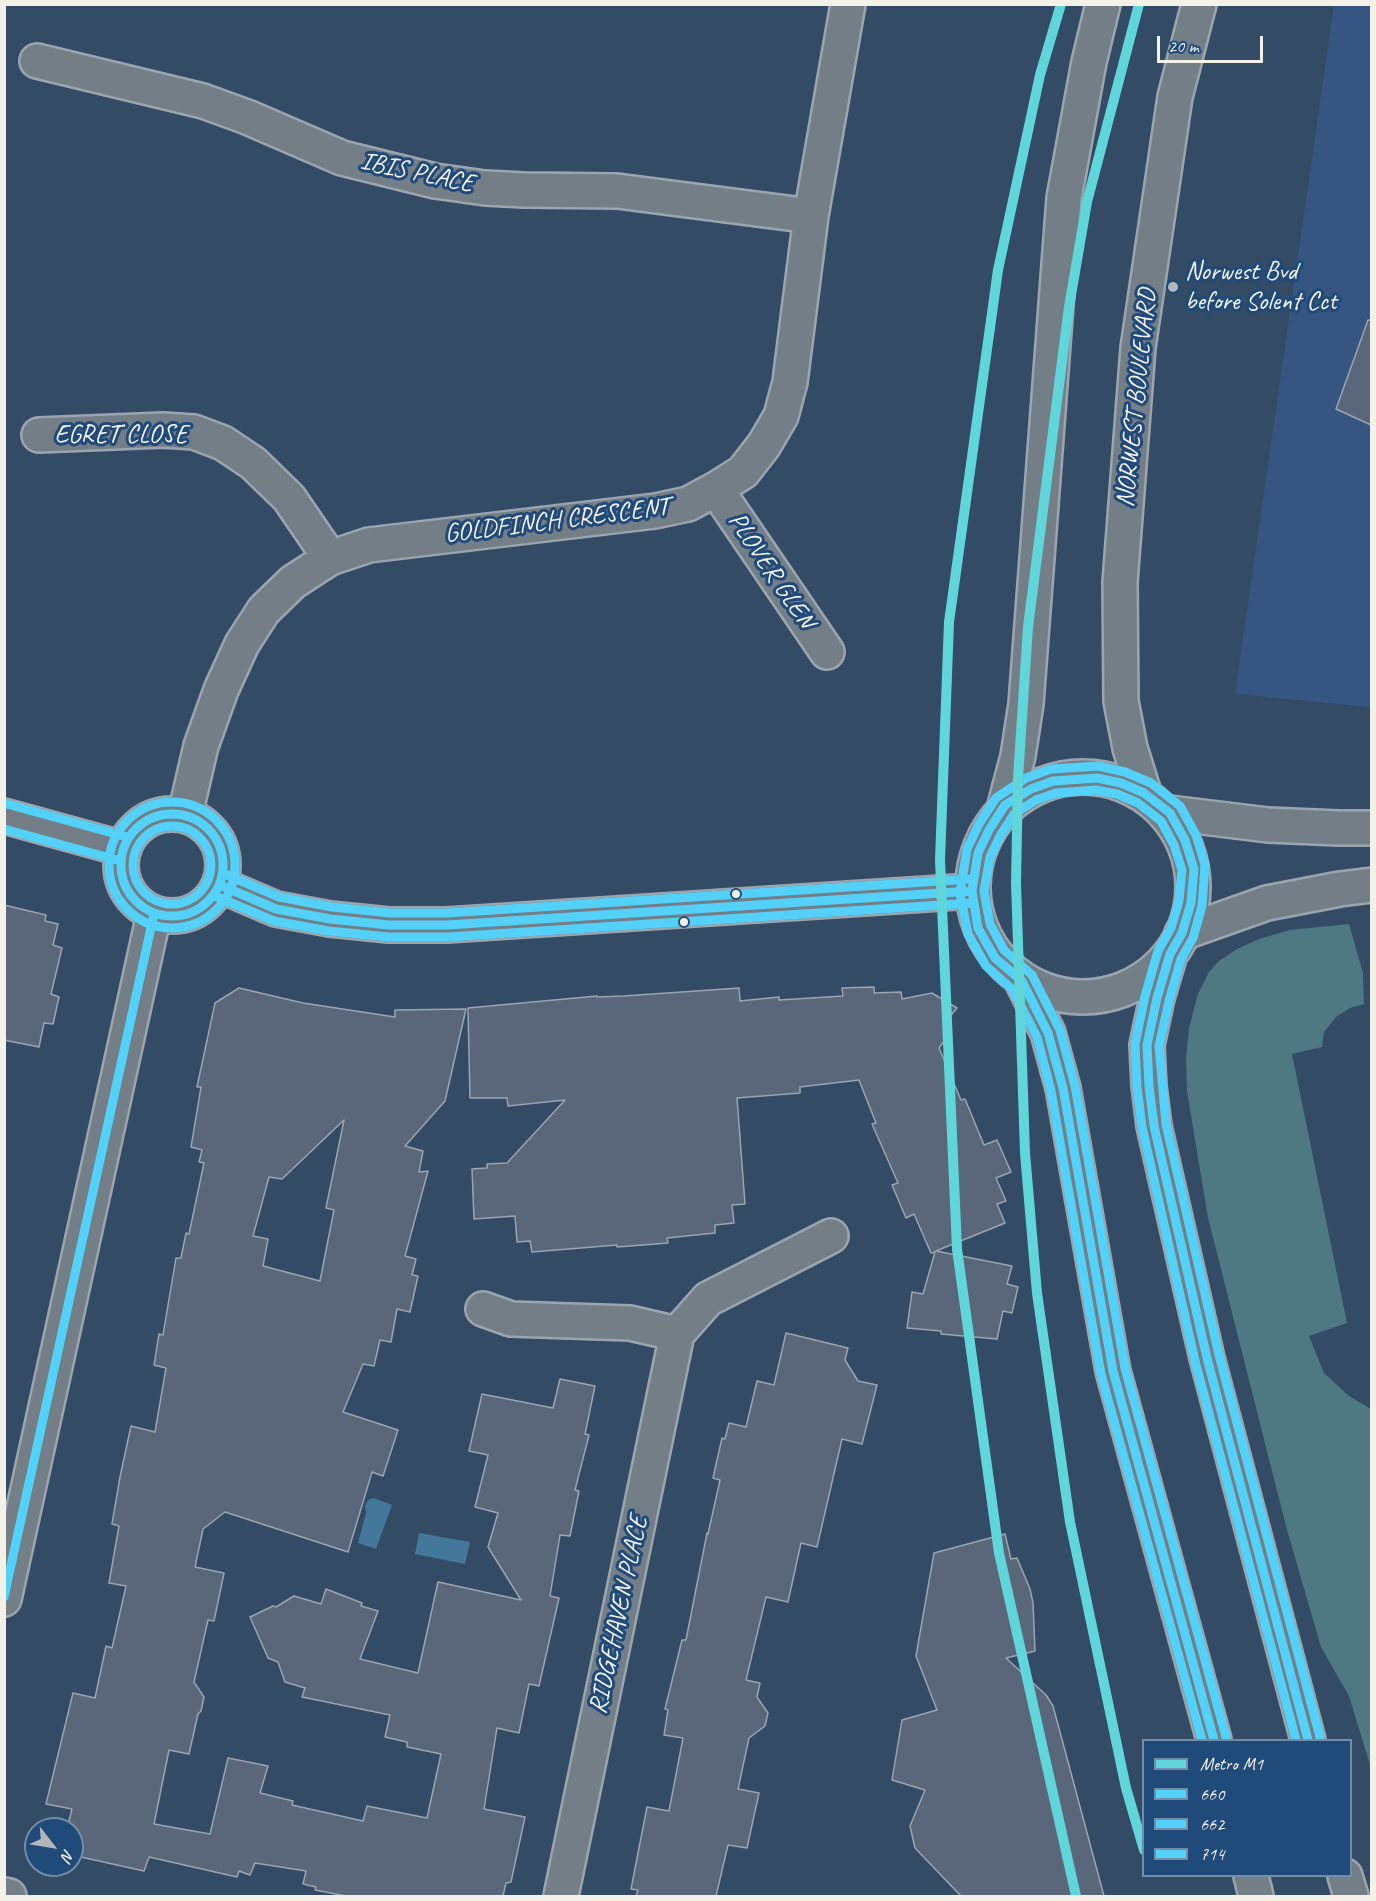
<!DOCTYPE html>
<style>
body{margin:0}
#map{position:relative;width:1376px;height:1901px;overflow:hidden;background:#344b65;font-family:Caveat,sans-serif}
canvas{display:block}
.frame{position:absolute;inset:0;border:6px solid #f4f1e8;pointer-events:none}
.legend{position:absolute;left:1142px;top:1739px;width:210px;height:138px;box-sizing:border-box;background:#1f4a7a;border:2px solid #748da6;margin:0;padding:8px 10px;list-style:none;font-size:18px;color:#f4f1e8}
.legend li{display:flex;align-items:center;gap:12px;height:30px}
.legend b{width:30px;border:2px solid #748da6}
.north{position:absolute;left:24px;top:1817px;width:60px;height:60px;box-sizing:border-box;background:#1f4a7a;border:2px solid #748da6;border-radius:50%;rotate:121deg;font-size:16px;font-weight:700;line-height:24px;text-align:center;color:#f4f1e8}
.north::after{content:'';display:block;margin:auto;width:21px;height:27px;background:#b1b7ba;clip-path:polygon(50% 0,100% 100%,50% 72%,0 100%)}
.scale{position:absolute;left:1157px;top:36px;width:106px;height:27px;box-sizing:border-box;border:3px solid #f4f1e8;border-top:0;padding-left:8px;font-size:18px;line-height:21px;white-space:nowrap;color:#f4f1e8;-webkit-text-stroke:4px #1f4a7a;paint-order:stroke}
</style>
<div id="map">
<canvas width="1376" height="1901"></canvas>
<div class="frame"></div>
<ul class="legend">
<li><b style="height:8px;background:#60d6db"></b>Metro M1</li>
<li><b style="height:8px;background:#53d1f9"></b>660</li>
<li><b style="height:8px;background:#53d1f9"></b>662</li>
<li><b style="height:8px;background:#53d1f9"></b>714</li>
</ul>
<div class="north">N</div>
<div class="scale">20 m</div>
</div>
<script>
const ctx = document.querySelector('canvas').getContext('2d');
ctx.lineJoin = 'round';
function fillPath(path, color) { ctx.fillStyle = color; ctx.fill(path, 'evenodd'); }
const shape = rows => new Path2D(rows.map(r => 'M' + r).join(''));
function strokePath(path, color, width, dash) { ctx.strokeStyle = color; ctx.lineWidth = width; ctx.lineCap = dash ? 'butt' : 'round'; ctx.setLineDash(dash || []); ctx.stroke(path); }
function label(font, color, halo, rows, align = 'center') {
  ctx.font = font + ' Caveat,sans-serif'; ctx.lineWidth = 6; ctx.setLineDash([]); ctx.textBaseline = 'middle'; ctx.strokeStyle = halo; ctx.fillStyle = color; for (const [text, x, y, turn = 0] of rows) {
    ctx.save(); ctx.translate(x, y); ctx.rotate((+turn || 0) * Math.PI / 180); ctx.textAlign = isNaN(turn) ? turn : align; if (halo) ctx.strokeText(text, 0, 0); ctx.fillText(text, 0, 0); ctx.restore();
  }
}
const built = shape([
 [1334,5,1371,5,1371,707,1235,694]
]);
const green = shape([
 [1349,924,1363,973,1364,1004,1350,1008,1336,1017,1324,1032,1322,1047,1292,1054,1347,1323,1309,1336,1324,1373,1349,1396,1371,1409,1371,1768,1349,1696,1321,1647,1287,1530,1208,1218,1187,1091,1186,1059,1189,1028,1198,994,1209,972,1219,961,1237,949,1259,939,1290,930]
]);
const water = shape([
 [374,1498,392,1505,376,1549,358,1543,366,1513,365,1506,368,1500],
 [419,1533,470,1542,465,1564,415,1554]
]);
const building = shape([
 [1368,320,1371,320,1371,425,1336,409,1368,320],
 [4,905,46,915,45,921,58,924,53,945,62,948,51,994,59,997,53,1024,44,1023,39,1047,4,1040,4,905],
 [874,987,874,993,901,992,902,999,932,993,957,1008,947,1020,947,1037,939,1048,961,1100,965,1099,984,1145,997,1140,1011,1172,996,1178,1006,1201,997,1204,1005,1223,936,1251,1012,1266,1007,1284,1018,1287,1012,1313,1003,1311,997,1339,941,1334,941,1331,907,1328,912,1292,923,1294,935,1252,931,1253,914,1214,906,1218,892,1185,898,1183,872,1124,876,1123,859,1080,800,1087,800,1093,737,1098,745,1204,732,1205,734,1223,715,1225,715,1233,667,1238,668,1243,617,1247,617,1245,532,1252,530,1241,517,1242,515,1216,474,1219,472,1169,487,1168,487,1164,507,1163,565,1100,508,1106,507,1098,470,1098,468,1008,597,996,597,997,624,996,739,988,740,1001,779,997,779,1000,843,996,842,988,874,987],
 [239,988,303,1003,395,1017,395,1010,466,1009,445,1101,405,1146,423,1151,419,1172,428,1171,405,1256,416,1259,412,1275,418,1276,410,1312,397,1309,391,1342,380,1340,374,1366,363,1364,343,1412,398,1430,383,1476,372,1472,348,1552,225,1512,203,1529,195,1567,224,1573,214,1621,208,1620,194,1682,204,1697,201,1711,198,1714,189,1754,169,1750,154,1824,210,1834,228,1758,268,1766,260,1793,293,1801,292,1805,363,1821,367,1806,427,1818,441,1754,407,1747,407,1742,385,1737,390,1715,302,1697,305,1688,285,1682,278,1662,268,1658,250,1617,273,1606,276,1607,294,1596,321,1604,326,1589,362,1603,361,1606,378,1611,360,1659,418,1673,438,1582,521,1600,488,1547,498,1513,475,1507,488,1455,469,1451,482,1394,553,1408,560,1379,595,1386,585,1434,589,1435,575,1490,579,1491,570,1536,560,1535,550,1596,559,1598,539,1686,529,1684,519,1733,497,1728,484,1809,525,1817,511,1882,506,1883,503,1896,346,1896,315,1890,316,1887,303,1884,306,1871,255,1863,250,1875,239,1871,237,1877,149,1857,144,1871,72,1855,72,1829,67,1829,72,1809,46,1804,73,1693,95,1698,106,1646,112,1648,126,1586,109,1583,119,1526,112,1524,120,1477,131,1426,155,1432,166,1368,154,1365,159,1334,163,1335,176,1258,181,1258,186,1233,189,1234,204,1163,199,1162,202,1150,191,1147,201,1087,197,1087,215,1003,239,988],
 [344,1120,326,1208,334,1210,320,1281,263,1266,268,1239,253,1236,269,1177,282,1179,344,1120],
 [786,1333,848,1348,845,1360,858,1381,877,1385,862,1444,842,1439,817,1547,801,1543,788,1602,766,1597,746,1680,760,1683,757,1697,768,1713,765,1726,749,1738,738,1789,759,1793,747,1848,728,1845,716,1896,636,1896,638,1890,631,1889,647,1807,669,1811,683,1738,664,1735,668,1710,665,1709,682,1640,686,1640,707,1533,708,1534,720,1480,713,1478,722,1438,725,1439,729,1423,746,1427,757,1381,774,1385,786,1333],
 [1005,1534,1011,1559,1017,1558,1030,1589,1033,1603,1035,1651,1006,1658,1046,1695,1053,1706,1104,1896,961,1896,915,1848,910,1826,925,1790,892,1780,902,1720,937,1710,916,1656,934,1553,1005,1534]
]);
const minor = shape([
 [37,61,203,101,247,117,342,158,435,181,485,188,524,190,617,191,811,216],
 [39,435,163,430,194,432,223,443,253,463,289,498,330,558],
 [716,489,827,652],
 [185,815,201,746,221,690,242,644,264,610,293,582,330,558,369,545,655,511,688,504,716,489,743,472,764,445,781,416,790,382,811,216,848,4],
 [483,1309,511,1319,630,1323,677,1334],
 [4,1895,9,1896],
 [561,1896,677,1334,708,1299,831,1236]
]);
const tertiary = shape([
 [1170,813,1268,825,1339,828,1372,828],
 '121 865a51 51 0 1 1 102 0a51 51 0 1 1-102 0Z',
 [4,816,124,849],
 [220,885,276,909,330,919,389,925,447,925,972,891],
 [1182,933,1267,903,1340,889,1372,885],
 [4,1599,154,914]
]);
const primary = shape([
 '973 887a110 110 0 1 1 220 0a110 110 0 1 1-220 0Z',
 [1144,793,1130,748,1121,701,1120,582,1138,348,1175,97,1199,4],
 [1005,805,1018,756,1026,704,1064,198,1089,62,1103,4],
 [1170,954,1157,998,1147,1045,1149,1086,1154,1126,1207,1358,1308,1740],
 [1022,981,1048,1033,1063,1088,1113,1371,1214,1740],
 [1251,1876,1256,1896],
 [1345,1876,1351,1896]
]);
const bus1 = shape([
 '121 865a51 51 0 1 1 102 0a51 51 0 1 1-102 0Z',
 [220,885,276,909,330,919,389,925,447,925,972,891],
 [4,1597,154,914],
 [1214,1740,1113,1371,1063,1088,1048,1033,1022,981,995,958,978,928,972,891,978,853,989,830,1005,805,1031,789,1053,781,1097,778,1121,783,1144,793,1170,813,1185,840,1194,869,1191,903,1182,933,1170,954,1157,998,1147,1045,1149,1086,1154,1126,1207,1358,1308,1740]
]);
const bus2 = shape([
 '109 865a63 63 0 1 1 126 0a63 63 0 1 1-126 0Z',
 [4,829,121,861],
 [215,896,274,921,329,931,389,937,448,937,973,903],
 [1226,1737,1125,1368,1075,1086,1060,1030,1032,975,1004,950,990,924,984,891,990,857,1000,836,1014,814,1036,800,1056,793,1096,790,1117,794,1138,803,1161,821,1174,845,1182,870,1179,901,1171,928,1158,951,1145,996,1135,1044,1137,1087,1142,1127,1195,1361,1296,1740]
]);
const bus3 = shape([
 [7,804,127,837],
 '133 865a39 39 0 1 1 78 0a39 39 0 1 1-78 0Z',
 [225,874,279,897,332,907,390,913,447,913,971,879],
 [1202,1740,1101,1374,1051,1091,1037,1037,1012,989,986,966,968,934,960,893,967,849,979,824,996,798,1026,778,1051,769,1098,766,1125,772,1151,783,1180,806,1196,835,1205,865,1202,906,1193,938,1181,959,1169,1001,1159,1046,1166,1124,1219,1355,1320,1737]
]);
const metro1 = shape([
 [1061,4,1040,75,998,270,949,622,940,860,957,1249,999,1553,1076,1896],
 [1139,4,1087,202,1069,307,1028,627,1018,778,1016,883,1025,1153,1037,1293,1070,1522,1126,1788,1144,1850]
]);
const markers = [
 [1173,287,6,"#b1b7ba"],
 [736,894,5,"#f4f1e8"],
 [684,922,5,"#f4f1e8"]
];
const streetNames = [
 ["IBIS PLACE",417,173,12],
 ["NORWEST BOULEVARD",1137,398,-84],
 ["EGRET CLOSE",121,435],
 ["GOLDFINCH CRESCENT",557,521,-7],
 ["PLOVER GLEN",771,571,56],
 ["RIDGEHAVEN PLACE",619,1615,-78]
];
const poiNames = [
 ["Norwest Bvd",1185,272],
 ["before Solent Cct",1185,302]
];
fillPath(built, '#365580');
fillPath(green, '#4e7882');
fillPath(water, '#43789a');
fillPath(building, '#5a667a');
strokePath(building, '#9ba5af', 1.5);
strokePath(minor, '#9ba5af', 38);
strokePath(tertiary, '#9ba5af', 38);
strokePath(primary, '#9ba5af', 38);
strokePath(minor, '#737e87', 33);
strokePath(tertiary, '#737e87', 33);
strokePath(primary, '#737e87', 33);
strokePath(bus1, '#53d1f9', 9);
strokePath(bus2, '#53d1f9', 9);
strokePath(bus3, '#53d1f9', 9);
strokePath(metro1, '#60d6db', 10);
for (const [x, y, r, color] of markers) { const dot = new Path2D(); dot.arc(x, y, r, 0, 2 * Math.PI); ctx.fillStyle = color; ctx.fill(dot); strokePath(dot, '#1f4a7a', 2); }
label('26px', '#f4f1e8', '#1f4a7a', streetNames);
label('26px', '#f4f1e8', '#1f4a7a', poiNames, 'left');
</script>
